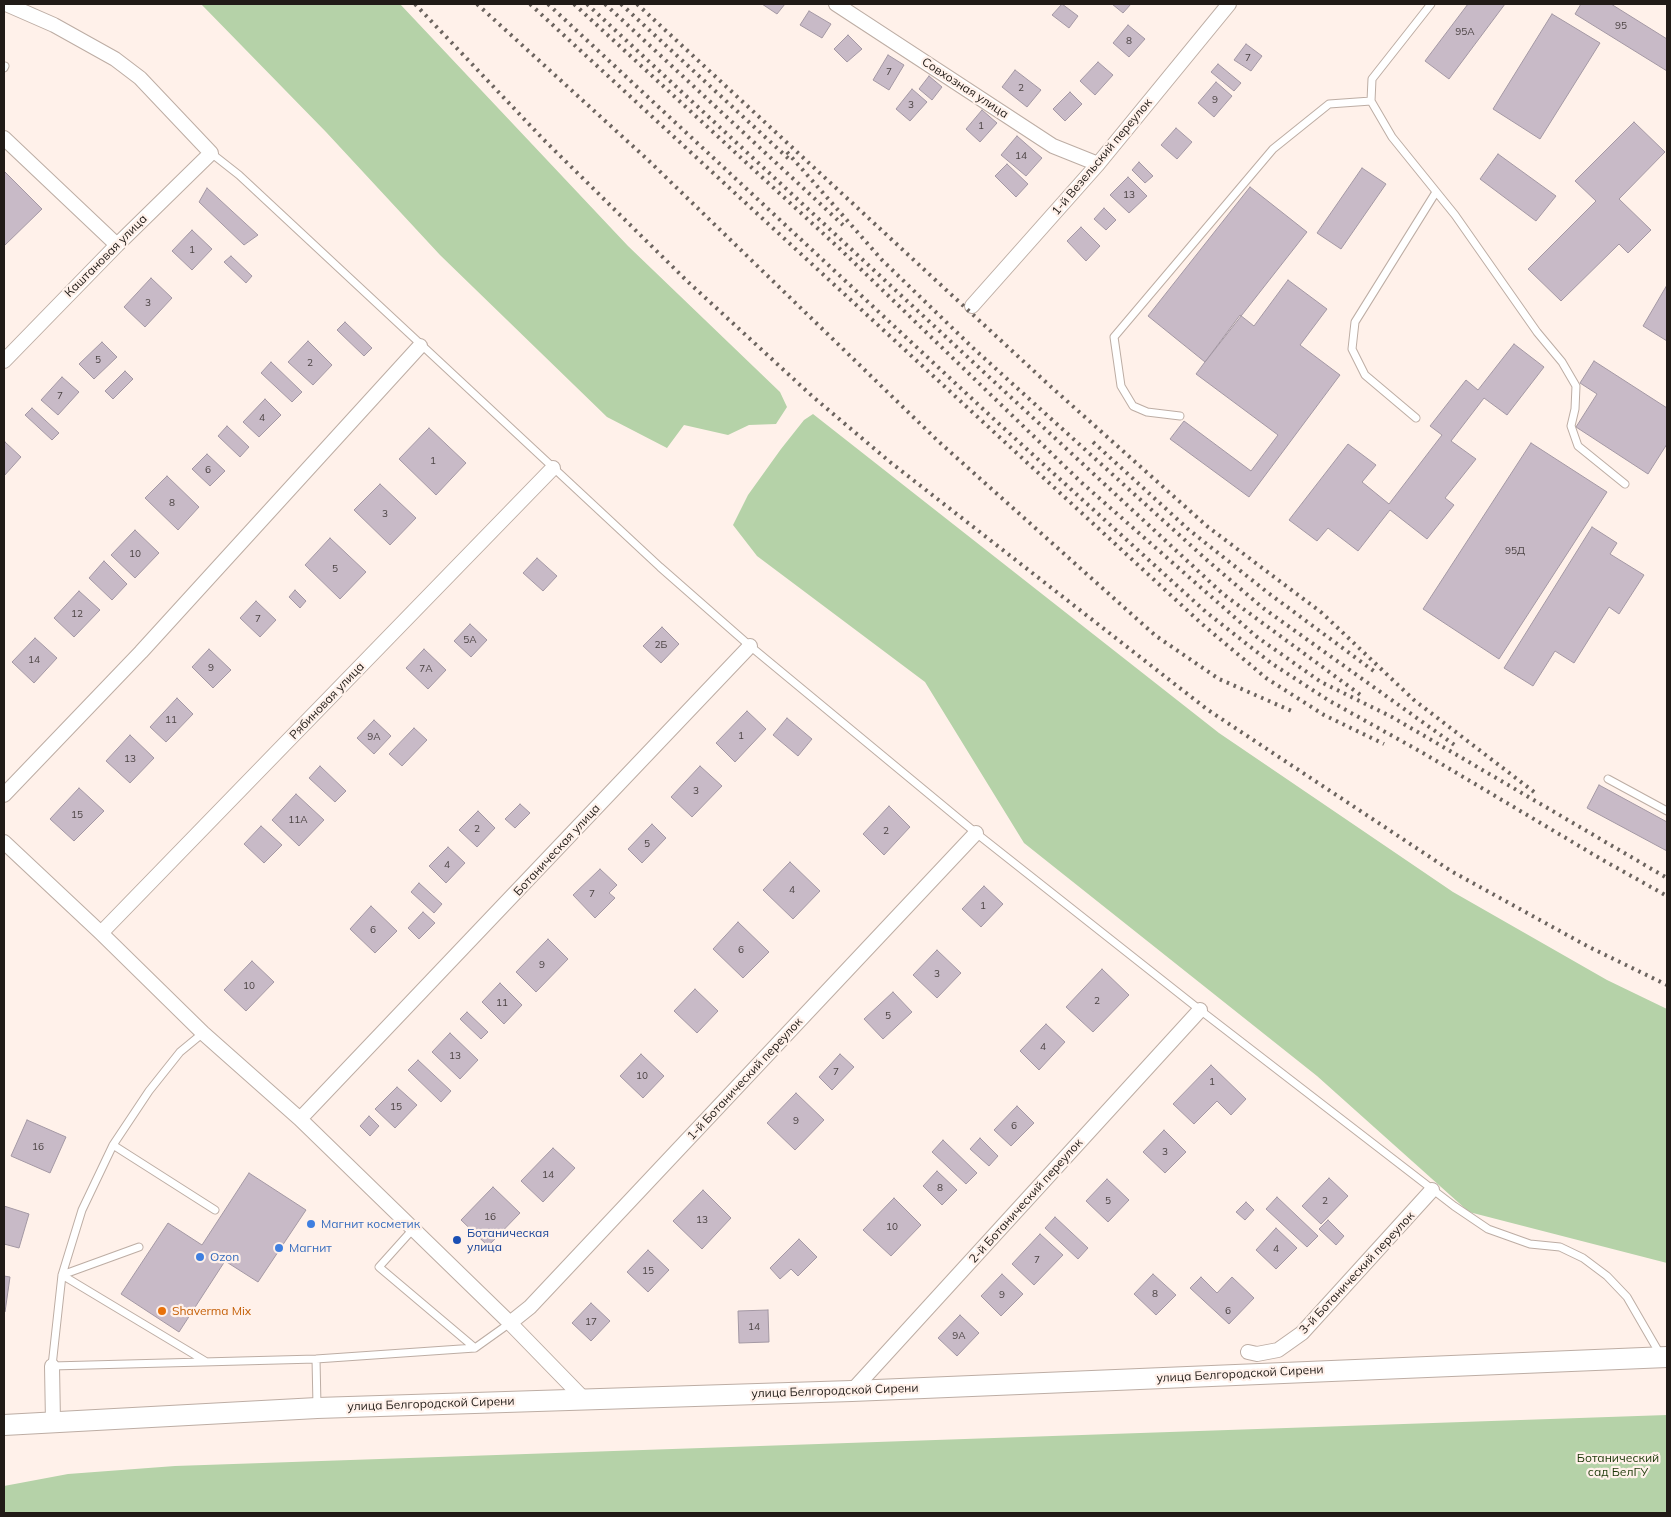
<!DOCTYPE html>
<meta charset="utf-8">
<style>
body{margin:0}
#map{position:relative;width:1671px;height:1517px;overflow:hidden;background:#fff1ea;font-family:Mulish,sans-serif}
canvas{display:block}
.frame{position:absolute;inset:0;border:5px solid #211b17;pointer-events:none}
</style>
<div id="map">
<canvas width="1671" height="1517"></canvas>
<div class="frame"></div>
</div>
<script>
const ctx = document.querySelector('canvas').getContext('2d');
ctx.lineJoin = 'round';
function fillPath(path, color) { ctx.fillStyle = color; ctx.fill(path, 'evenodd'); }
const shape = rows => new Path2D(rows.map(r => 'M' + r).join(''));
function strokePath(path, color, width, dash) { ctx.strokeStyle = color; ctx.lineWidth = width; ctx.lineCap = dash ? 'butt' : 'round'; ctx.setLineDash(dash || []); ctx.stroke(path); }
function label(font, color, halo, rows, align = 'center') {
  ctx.font = font + ' Mulish,sans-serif'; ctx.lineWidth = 4.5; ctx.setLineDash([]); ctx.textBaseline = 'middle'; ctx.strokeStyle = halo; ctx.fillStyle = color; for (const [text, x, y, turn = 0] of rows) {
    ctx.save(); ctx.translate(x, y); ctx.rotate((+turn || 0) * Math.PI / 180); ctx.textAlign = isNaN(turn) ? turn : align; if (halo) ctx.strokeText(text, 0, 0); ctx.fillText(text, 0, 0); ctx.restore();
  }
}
const green = shape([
 [201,4,400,4,628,246,780,392,787,407,776,424,749,425,728,435,684,425,667,448,607,417,440,255,326,132],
 [813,414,1219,733,1453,892,1607,980,1667,1009,1667,1263,1469,1212,1317,1076,1024,843,925,682,757,556,733,525,748,495,781,449,804,420],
 [1667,1415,1667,1513,4,1513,4,1486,68,1474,175,1466]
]);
const building = shape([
 [762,4,785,4,777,14,762,4],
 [1062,4,1078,16,1069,28,1052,15,1062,4],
 [1112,4,1131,4,1123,13,1112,4],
 [1468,4,1505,4,1449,79,1425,61,1468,4],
 [1581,4,1611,4,1667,39,1667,71,1575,14,1581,4],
 [809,11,831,24,822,38,800,25,809,11],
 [1552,14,1600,43,1540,139,1493,109,1552,14],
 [1128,25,1145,39,1129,57,1113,43,1128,25],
 [848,35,862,49,847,62,834,49,848,35],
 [1246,44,1262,56,1251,71,1234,60,1246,44],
 [888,55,904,65,889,90,873,80,888,55],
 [1098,62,1113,75,1095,95,1080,81,1098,62],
 [1218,64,1241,83,1234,91,1211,72,1218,64],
 [1015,70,1041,90,1027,107,1002,87,1015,70],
 [929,76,942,87,932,100,919,89,929,76],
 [1216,82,1232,96,1214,117,1198,103,1216,82],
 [912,89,927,102,910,121,896,109,912,89],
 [1070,92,1082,104,1065,121,1053,109,1070,92],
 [982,110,997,123,980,142,966,129,982,110],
 [1634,122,1665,152,1619,199,1651,230,1628,253,1619,244,1561,301,1528,269,1596,201,1575,181,1634,122],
 [1176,128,1192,142,1177,159,1161,145,1176,128],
 [1017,136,1042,158,1026,176,1001,155,1017,136],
 [1498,154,1556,196,1536,221,1480,179,1498,154],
 [1139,162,1153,176,1145,183,1132,170,1139,162],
 [1007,164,1028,184,1016,197,995,176,1007,164],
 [1362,168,1386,184,1341,249,1317,233,1362,168],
 [4,171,42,209,4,246,4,171],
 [1128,177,1147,196,1129,213,1110,195,1128,177],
 [1250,187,1307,232,1205,362,1148,316,1250,187],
 [207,188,258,235,244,245,199,202,207,188],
 [1104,208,1116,220,1106,230,1094,219,1104,208],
 [1081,227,1100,246,1086,261,1067,241,1081,227],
 [192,230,212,249,192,270,172,251,192,230],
 [231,256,252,276,246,283,224,262,231,256],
 [151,278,172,298,145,327,124,307,151,278],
 [1288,280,1327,309,1300,345,1340,375,1249,497,1170,439,1184,421,1251,471,1278,435,1196,374,1240,315,1254,326,1288,280],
 [1667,285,1667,341,1643,326,1667,285],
 [345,322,372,348,364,356,337,330,345,322],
 [308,341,332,365,313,385,288,362,308,341],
 [102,342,117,357,94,379,79,364,102,342],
 [1514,344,1544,367,1507,415,1484,398,1451,441,1476,459,1445,498,1454,505,1427,539,1390,510,1358,551,1328,528,1317,541,1289,520,1348,444,1376,465,1362,482,1389,504,1442,435,1430,426,1466,380,1478,390,1514,344],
 [1594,361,1667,408,1667,444,1648,474,1576,427,1597,394,1580,383,1594,361],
 [271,362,302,392,292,402,261,373,271,362],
 [125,371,133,379,113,399,105,391,125,371],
 [62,377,79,392,58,415,41,400,62,377],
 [265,399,281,415,259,437,243,422,265,399],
 [32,408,59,433,52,440,25,415,32,408],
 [227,426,249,447,240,457,218,436,227,426],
 [429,428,466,463,436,495,399,459,429,428],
 [5,442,21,457,4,476,4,443,5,442],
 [1531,443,1607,492,1499,659,1423,609,1531,443],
 [207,454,225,471,210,486,192,469,207,454],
 [167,476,199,507,178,530,145,498,167,476],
 [380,484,416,518,390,545,354,510,380,484],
 [1592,527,1617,543,1610,554,1644,575,1619,614,1609,607,1574,663,1555,651,1533,686,1504,668,1592,527],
 [135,530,159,553,135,578,111,555,135,530],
 [330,538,366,572,340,599,305,565,330,538],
 [537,558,557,576,543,591,523,573,537,558],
 [104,561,127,584,112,600,89,578,104,561],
 [295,590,306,601,300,608,289,597,295,590],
 [79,591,100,610,74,637,54,618,79,591],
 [256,601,276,620,260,637,240,618,256,601],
 [470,624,487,640,471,657,454,641,470,624],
 [662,627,679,644,661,663,643,646,662,627],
 [35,638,57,658,34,683,12,662,35,638],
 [209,649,231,670,213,688,192,667,209,649],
 [424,649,446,670,428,689,406,668,424,649],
 [177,698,193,714,166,742,150,727,177,698],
 [747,711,766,729,735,762,716,743,747,711],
 [787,718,812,739,798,756,773,735,787,718],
 [374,720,391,736,374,754,357,738,374,720],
 [414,728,427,740,402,766,389,754,414,728],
 [130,735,154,758,130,783,106,761,130,735],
 [320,766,346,791,335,802,309,778,320,766],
 [700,766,722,786,692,817,671,797,700,766],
 [1599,785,1667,822,1667,851,1587,808,1599,785],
 [79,788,104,811,74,841,50,819,79,788],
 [296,794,324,820,299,846,272,820,296,794],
 [520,804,530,813,515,828,505,819,520,804],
 [889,806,910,827,884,855,863,834,889,806],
 [478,811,495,828,477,847,459,830,478,811],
 [652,824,666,838,642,863,628,849,652,824],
 [261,826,282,845,264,863,244,844,261,826],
 [448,847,465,863,446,883,429,866,448,847],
 [790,862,820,891,793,919,763,890,790,862],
 [600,869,617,885,609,893,615,898,595,918,573,895,600,869],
 [419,883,442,904,434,913,411,892,419,883],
 [984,886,1003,904,981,927,962,909,984,886],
 [371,906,397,931,375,953,350,929,371,906],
 [423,912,435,923,419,939,408,928,423,912],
 [738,922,769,952,743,978,713,949,738,922],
 [548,939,568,959,536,992,516,972,548,939],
 [937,950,961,973,937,998,913,975,937,950],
 [252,961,274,982,246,1011,224,990,252,961],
 [1102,969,1129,995,1093,1032,1066,1007,1102,969],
 [500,983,522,1005,504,1024,482,1002,500,983],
 [695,989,718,1011,697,1033,674,1011,695,989],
 [893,992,912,1012,883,1039,864,1019,893,992],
 [467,1012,488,1032,481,1039,460,1019,467,1012],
 [1046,1024,1065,1042,1039,1070,1020,1051,1046,1024],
 [450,1033,478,1060,460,1079,432,1052,450,1033],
 [641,1054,664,1076,643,1098,620,1076,641,1054],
 [840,1054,854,1067,832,1090,819,1077,840,1054],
 [418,1060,451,1091,441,1102,408,1070,418,1060],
 [1211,1065,1246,1099,1231,1115,1217,1101,1194,1124,1173,1104,1211,1065],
 [397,1087,417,1105,395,1128,375,1109,397,1087],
 [796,1093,824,1120,795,1150,767,1123,796,1093],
 [1017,1106,1034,1123,1011,1146,994,1130,1017,1106],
 [369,1116,379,1126,370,1136,360,1126,369,1116],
 [27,1120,66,1137,50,1173,11,1156,27,1120],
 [1164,1130,1186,1152,1165,1173,1143,1152,1164,1130],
 [980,1138,998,1156,989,1166,970,1149,980,1138],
 [943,1140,977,1173,966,1184,932,1152,943,1140],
 [553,1148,575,1168,543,1202,521,1181,553,1148],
 [937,1171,957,1190,942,1205,923,1186,937,1171],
 [249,1173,306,1210,258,1282,225,1261,179,1332,121,1294,168,1223,202,1245,249,1173],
 [1329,1178,1348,1196,1321,1224,1302,1206,1329,1178],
 [1107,1179,1129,1200,1108,1222,1086,1201,1107,1179],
 [493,1187,520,1213,488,1246,461,1220,493,1187],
 [703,1190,731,1218,702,1249,673,1221,703,1190],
 [1277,1197,1318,1236,1307,1247,1266,1209,1277,1197],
 [894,1198,921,1225,891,1256,863,1230,894,1198],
 [1246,1202,1254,1210,1245,1220,1236,1212,1246,1202],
 [4,1206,29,1214,19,1248,4,1244,4,1206],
 [1055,1217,1088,1248,1078,1259,1045,1228,1055,1217],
 [1328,1220,1344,1236,1336,1245,1319,1229,1328,1220],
 [1276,1228,1297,1248,1276,1269,1256,1250,1276,1228],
 [1040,1234,1063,1255,1034,1285,1012,1264,1040,1234],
 [799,1239,817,1257,798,1276,791,1269,780,1279,770,1268,799,1239],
 [648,1250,669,1270,648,1292,627,1272,648,1250],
 [1002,1274,1023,1294,1001,1316,981,1296,1002,1274],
 [1153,1274,1176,1295,1156,1315,1134,1294,1153,1274],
 [4,1276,10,1277,5,1312,4,1312,4,1276],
 [1201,1277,1217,1293,1232,1277,1254,1298,1229,1324,1190,1288,1201,1277],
 [591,1303,610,1321,591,1341,572,1323,591,1303],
 [768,1310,769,1342,739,1343,738,1311,768,1310],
 [960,1315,979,1333,957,1356,938,1338,960,1315]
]);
const lane = shape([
 [1431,4,1372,79,1371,101,1392,137,1455,215,1537,332,1562,362,1576,386,1575,409,1571,426,1578,446,1625,484],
 [4,68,5,66],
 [211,153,239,175,660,567,750,646,976,833,1200,1010,1454,1206,1488,1229,1530,1244,1560,1247,1583,1258,1607,1276,1627,1297,1660,1354],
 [1180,416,1147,412,1133,406,1121,386,1114,337,1273,149,1329,104,1371,101],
 [1416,418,1365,375,1352,349,1355,322,1436,192],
 [1608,779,1667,811],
 [203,1033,180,1052,149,1091,113,1145,82,1210,62,1275,52,1366,316,1359,475,1348,510,1323],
 [113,1145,215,1210],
 [414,1228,379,1267,475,1348],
 [62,1275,205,1361],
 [62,1275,139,1247],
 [316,1359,317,1406]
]);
const street = shape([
 [836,4,1053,146,1098,164],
 [4,138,117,245],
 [972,306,1098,164,1229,4],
 [4,361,117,245,211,153,140,78,115,59,54,25,6,4],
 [4,795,141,652,420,346],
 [4,842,101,933,203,1033,300,1119,510,1323,583,1398],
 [101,933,553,468],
 [300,1119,750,646],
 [510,1323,530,1307,976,833],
 [1248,1352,1257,1354,1278,1350,1302,1333,1432,1190],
 [52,1366,53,1422],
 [852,1391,1200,1010]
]);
const secondary = shape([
 [4,1425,317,1408,852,1391,1667,1357]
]);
const rail = shape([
 [415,4,543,139,687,281,812,396,890,462,1208,710,1451,871,1587,946,1667,985],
 [477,4,648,160,938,441,1156,636,1219,679,1294,712],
 [530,4,1202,624,1266,678,1324,715,1384,744],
 [548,4,997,422,1206,612,1271,663,1328,700,1423,753,1601,859,1667,896],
 [574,4,840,249,1082,483,1257,637,1321,682,1392,717,1667,878],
 [587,4,1223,594,1362,696],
 [605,4,843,225],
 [621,4,790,160],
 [637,4,1049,385,1208,527,1322,613,1414,700,1538,795],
 [787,152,882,260,973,348,1208,561,1263,608,1456,746],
 [1093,442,1188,529,1267,592,1375,672]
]);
const markers = [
 [311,1224,5,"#3f7fe0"],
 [457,1240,5,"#1a4fb4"],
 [279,1248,5,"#3f7fe0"],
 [200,1257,5,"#3f7fe0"],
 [162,1311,5,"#e8710a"]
];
const numberNames = [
 ["95",1621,26],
 ["95А",1465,32],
 ["8",1129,41],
 ["7",1248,58],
 ["7",889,72],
 ["2",1021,88],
 ["9",1215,100],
 ["3",911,105],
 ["1",981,126],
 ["14",1021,156],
 ["13",1129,195],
 ["1",192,250],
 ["3",148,303],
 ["5",98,360],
 ["2",310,363],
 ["7",60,396],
 ["4",262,418],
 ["1",433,461],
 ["6",208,470],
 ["8",172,503],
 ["3",385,514],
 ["95Д",1515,551],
 ["10",135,554],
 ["5",335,569],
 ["12",77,614],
 ["7",258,619],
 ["5А",470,640],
 ["2Б",661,645],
 ["14",34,660],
 ["9",211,668],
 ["7А",426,669],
 ["11",171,720],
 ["1",741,736],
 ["9А",374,737],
 ["13",130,759],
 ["3",696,791],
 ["15",77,815],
 ["11А",298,820],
 ["2",477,829],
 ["2",886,831],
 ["5",647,844],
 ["4",447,865],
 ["4",792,890],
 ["7",592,894],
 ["1",983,906],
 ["6",373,930],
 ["6",741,950],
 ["9",542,965],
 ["3",937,974],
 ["10",249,986],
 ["2",1097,1001],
 ["11",502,1003],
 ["5",888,1016],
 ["4",1043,1047],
 ["13",455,1056],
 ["7",836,1072],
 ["10",642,1076],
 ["1",1212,1082],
 ["15",396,1107],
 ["9",796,1121],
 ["6",1014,1126],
 ["16",38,1147],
 ["3",1165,1152],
 ["14",548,1175],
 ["8",940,1188],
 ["5",1108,1201],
 ["2",1325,1201],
 ["16",490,1217],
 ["13",702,1220],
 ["10",892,1227],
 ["4",1276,1249],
 ["7",1037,1260],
 ["15",648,1271],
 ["8",1155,1294],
 ["9",1002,1295],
 ["6",1228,1311],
 ["17",591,1322],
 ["14",754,1327],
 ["9А",959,1336]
];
const streetNames = [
 ["Совхозная улица",965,88,33],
 ["1-й Везельский переулок",1102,157,-50],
 ["Каштановая улица",106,256,-45],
 ["Рябиновая улица",327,701,-46],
 ["Ботаническая улица",557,850,-47],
 ["1-й Ботанический переулок",745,1079,-47],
 ["2-й Ботанический переулок",1026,1201,-48],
 ["3-й Ботанический переулок",1357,1273,-47],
 ["улица Белгородской Сирени",1240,1374,-3],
 ["улица Белгородской Сирени",835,1391,-2],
 ["улица Белгородской Сирени",431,1404,-2]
];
const shopNames = [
 ["Магнит косметик",321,1224],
 ["Магнит",289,1248],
 ["Ozon",210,1257]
];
const transitNames = [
 ["Ботаническая",467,1233],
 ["улица",467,1247]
];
const foodNames = [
 ["Shaverma Mix",172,1311]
];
const parkNames = [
 ["Ботанический",1618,1458],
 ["сад БелГУ",1618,1472]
];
fillPath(green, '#b5d2a8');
fillPath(building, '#c8bac7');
strokePath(building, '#a498a4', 1);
strokePath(lane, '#bdada4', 9);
strokePath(street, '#bdada4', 16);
strokePath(secondary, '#bdada4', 22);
strokePath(lane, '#fff', 7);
strokePath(street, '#fff', 14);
strokePath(secondary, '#fff', 20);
strokePath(rail, '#6c645f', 4, [2.5, 5]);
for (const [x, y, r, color] of markers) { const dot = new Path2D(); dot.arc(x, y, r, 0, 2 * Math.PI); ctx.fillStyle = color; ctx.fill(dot); strokePath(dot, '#fff1ea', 2); }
label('10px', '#4b4343', null, numberNames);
label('12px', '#211b17', '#fff1ea', streetNames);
label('12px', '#366cbe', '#fff1ea', shopNames, 'left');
label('12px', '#164399', '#fff1ea', transitNames, 'left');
label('12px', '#c56008', '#fff1ea', foodNames, 'left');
label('12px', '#1b3807', '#fff1ea', parkNames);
</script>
